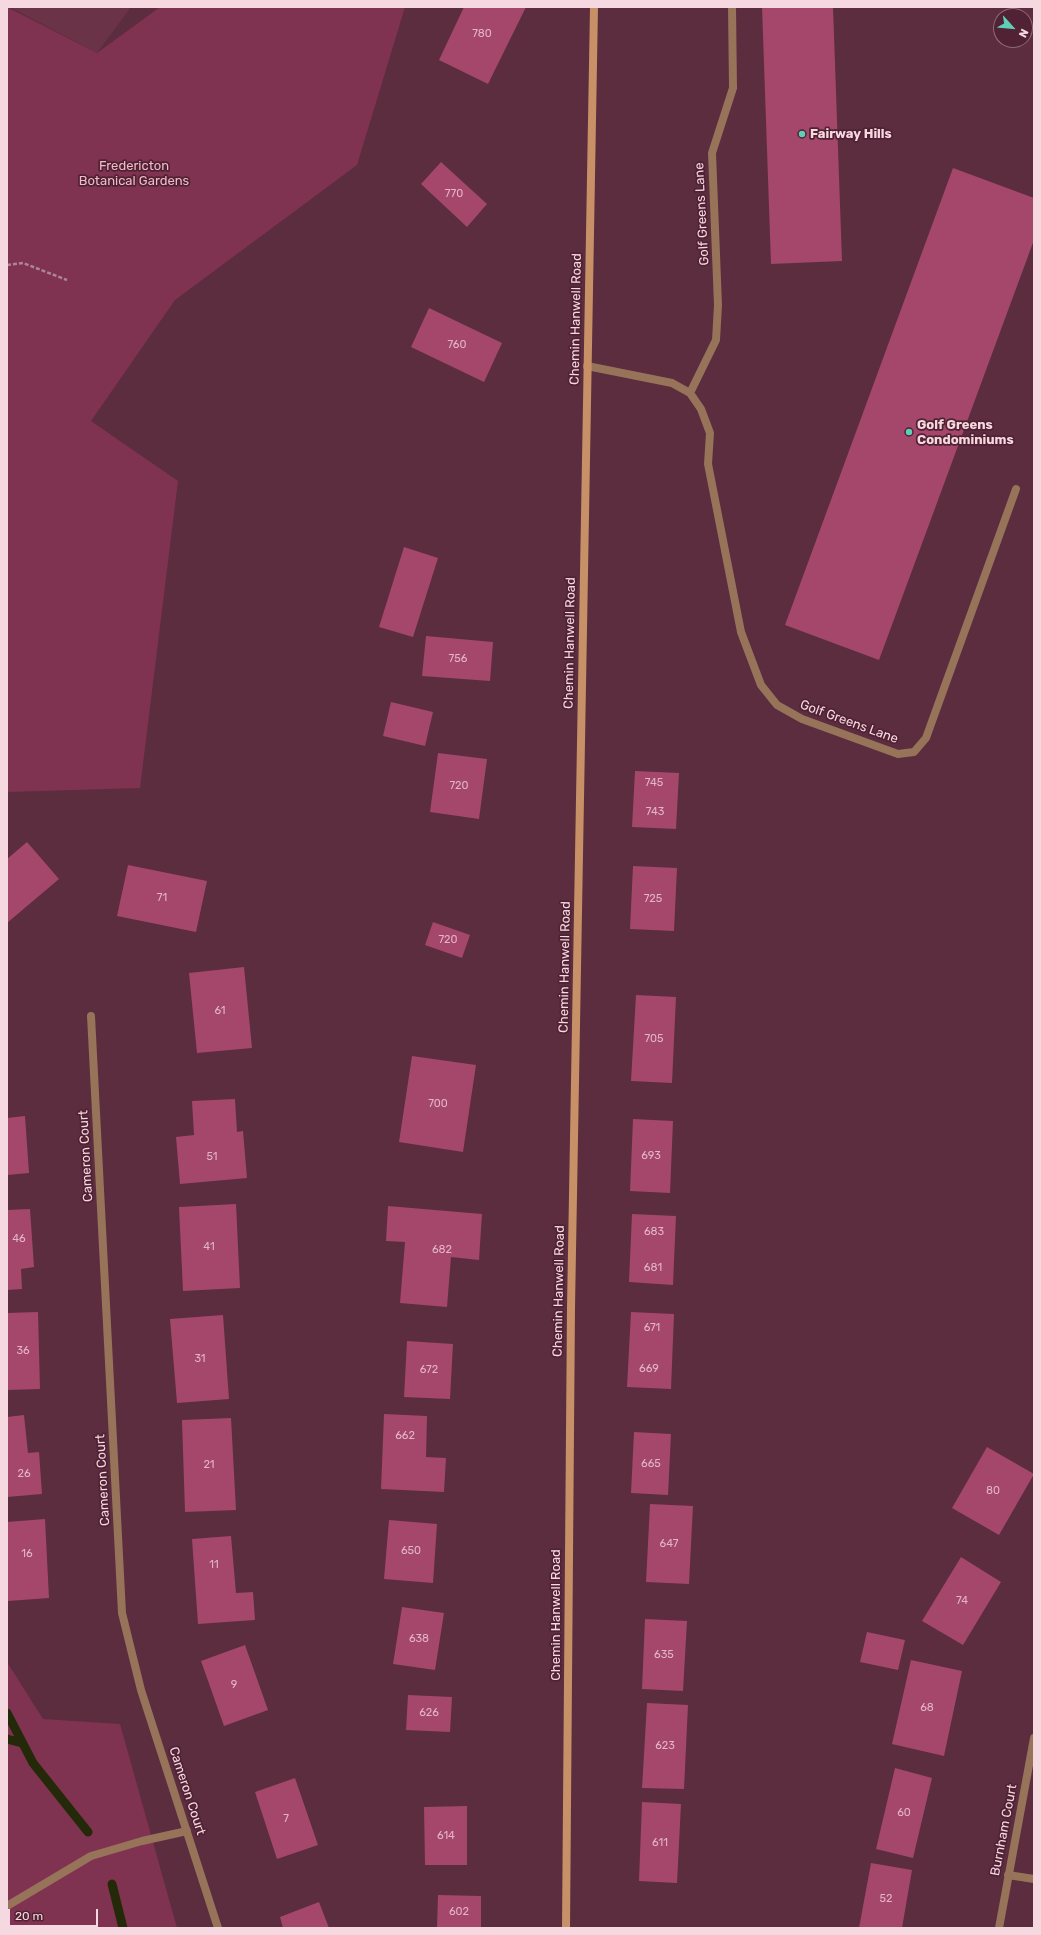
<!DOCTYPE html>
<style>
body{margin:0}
#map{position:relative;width:1041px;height:1935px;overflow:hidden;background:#5b2d3e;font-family:Rubik,sans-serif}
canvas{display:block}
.frame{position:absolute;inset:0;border:8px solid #f6d8e1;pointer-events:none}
.north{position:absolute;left:993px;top:8px;width:40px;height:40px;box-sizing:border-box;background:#502233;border:1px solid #926b79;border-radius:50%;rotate:117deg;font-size:11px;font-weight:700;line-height:16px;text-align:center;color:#f6d8e1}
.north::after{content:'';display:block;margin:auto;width:14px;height:18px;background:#5eceb7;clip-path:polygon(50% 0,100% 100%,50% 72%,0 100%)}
.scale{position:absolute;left:8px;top:1909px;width:90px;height:18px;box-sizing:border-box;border:2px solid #f6d8e1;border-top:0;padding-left:5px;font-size:12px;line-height:14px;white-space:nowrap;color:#f6d8e1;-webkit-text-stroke:3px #502233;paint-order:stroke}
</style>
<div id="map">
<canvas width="1041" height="1935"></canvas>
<div class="frame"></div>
<div class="north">N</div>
<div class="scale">20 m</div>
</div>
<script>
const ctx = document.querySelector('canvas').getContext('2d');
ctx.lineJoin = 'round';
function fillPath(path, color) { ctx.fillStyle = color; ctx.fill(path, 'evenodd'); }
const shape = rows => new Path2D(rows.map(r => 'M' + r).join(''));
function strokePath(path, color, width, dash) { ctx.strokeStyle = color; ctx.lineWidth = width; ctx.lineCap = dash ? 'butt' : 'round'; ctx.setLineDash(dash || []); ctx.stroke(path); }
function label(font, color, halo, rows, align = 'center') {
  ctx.font = font + ' Rubik,sans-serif'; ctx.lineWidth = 3.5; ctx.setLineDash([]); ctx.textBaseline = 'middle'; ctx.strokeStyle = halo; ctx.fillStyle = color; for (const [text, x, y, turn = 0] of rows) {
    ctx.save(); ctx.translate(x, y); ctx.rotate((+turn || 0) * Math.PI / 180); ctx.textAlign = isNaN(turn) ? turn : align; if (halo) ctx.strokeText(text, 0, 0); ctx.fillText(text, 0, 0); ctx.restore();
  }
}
const built = shape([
 [10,7,131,7,97,53]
]);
const green = shape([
 [7,7,97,53,160,7,405,7,357,165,175,300,91,421,178,481,140,788,7,792],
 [7,1662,43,1719,120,1724,177,1928,7,1928]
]);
const stream = shape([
 [7,1713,33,1763,88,1832],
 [7,1739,22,1743],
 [112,1884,123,1928]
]);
const building = shape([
 [464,7,526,7,488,84,439,60],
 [762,7,833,7,842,261,771,264],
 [441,162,487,204,467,227,421,184],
 [953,168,1034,198,1034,240,879,660,785,625],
 [429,308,502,343,484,382,411,347],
 [404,547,438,558,413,637,379,627],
 [426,636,493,642,490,681,422,676],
 [391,702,433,712,425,746,383,736],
 [438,753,487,759,479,819,430,812],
 [635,771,679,773,676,829,632,827],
 [27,842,59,879,7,923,7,859],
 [128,865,207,881,196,932,117,916],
 [633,866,677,868,674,931,630,929],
 [433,922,470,935,462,958,425,945],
 [244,967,252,1048,197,1053,189,973],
 [636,995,676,997,672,1083,631,1081],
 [412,1056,476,1065,463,1152,399,1142],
 [235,1099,237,1132,243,1131,247,1178,180,1184,176,1137,194,1135,192,1101],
 [25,1116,29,1173,7,1175,7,1118],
 [633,1119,673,1121,670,1193,630,1191],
 [236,1204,240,1288,183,1291,179,1207],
 [388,1206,482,1214,479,1260,451,1257,447,1307,400,1303,405,1242,386,1241],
 [30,1209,34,1267,21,1269,22,1289,7,1290,7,1210],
 [632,1214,676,1216,673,1285,629,1282],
 [38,1312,40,1389,7,1390,7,1313],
 [631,1312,674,1314,671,1389,627,1387],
 [223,1315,229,1399,177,1403,170,1319],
 [407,1341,453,1344,450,1399,404,1397],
 [384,1414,427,1416,426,1457,446,1458,444,1492,381,1489],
 [24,1415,28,1453,39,1452,42,1494,7,1497,7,1417],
 [231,1418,236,1510,185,1512,182,1420],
 [634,1432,671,1434,668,1495,631,1493],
 [987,1447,1034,1474,999,1535,952,1508],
 [650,1504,693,1506,689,1584,646,1582],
 [45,1519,49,1598,8,1601,7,1522],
 [389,1520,437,1524,433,1583,384,1579],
 [231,1536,236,1593,253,1592,255,1620,198,1624,192,1539],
 [961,1557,1001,1582,963,1645,922,1621],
 [402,1607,444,1613,435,1670,393,1664],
 [645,1619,687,1621,683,1691,642,1689],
 [867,1632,905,1640,898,1670,860,1662],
 [245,1645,268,1710,224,1726,201,1661],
 [911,1660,962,1671,944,1756,892,1744],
 [408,1695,452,1697,450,1732,406,1730],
 [647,1703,688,1705,684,1789,642,1788],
 [895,1768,932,1778,913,1858,876,1849],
 [295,1778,318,1845,277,1859,255,1792],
 [642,1802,681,1804,677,1883,639,1881],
 [467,1806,467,1865,425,1865,424,1807],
 [871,1863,912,1870,902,1928,859,1928],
 [438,1895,481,1896,481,1928,437,1928],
 [319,1902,329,1928,283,1928,280,1917]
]);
const path = shape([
 [7,265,23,263,67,280]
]);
const service = shape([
 [7,1906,91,1856,142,1841,187,1831]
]);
const minor = shape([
 [587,366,672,383,690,393,701,409,710,433,708,464,741,632,761,685,777,705,802,719,898,754,914,752,926,738,1016,489],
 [690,393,716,340,718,305,712,153,733,88,732,7],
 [91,1016,122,1613,141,1690,218,1928],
 [1008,1875,1034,1879],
 [999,1928,1034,1738]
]);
const secondary = shape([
 [566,1928,571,1307,594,7]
]);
const markers = [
 [802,134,4,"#5eceb7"],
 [909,432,4,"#5eceb7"]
];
const numberNames = [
 ["780",482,34],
 ["770",454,194],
 ["760",457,345],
 ["756",458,659],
 ["745",654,783],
 ["720",459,786],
 ["743",655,812],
 ["71",162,898],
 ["725",653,899],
 ["720",448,940],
 ["61",220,1011],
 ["705",654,1039],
 ["700",438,1104],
 ["693",651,1156],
 ["51",212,1157],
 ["683",654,1232],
 ["46",19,1239],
 ["41",209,1247],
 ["682",442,1250],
 ["681",653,1268],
 ["671",652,1328],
 ["36",23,1351],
 ["31",200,1359],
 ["669",649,1369],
 ["672",429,1370],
 ["662",405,1436],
 ["665",651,1464],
 ["21",209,1465],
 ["26",24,1474],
 ["80",993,1491],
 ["647",669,1544],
 ["650",411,1551],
 ["16",27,1554],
 ["11",214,1565],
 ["74",962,1601],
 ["638",419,1639],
 ["635",664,1655],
 ["9",234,1685],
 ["68",927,1708],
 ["626",429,1713],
 ["623",665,1746],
 ["60",904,1813],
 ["7",286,1819],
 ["614",446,1836],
 ["611",660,1843],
 ["52",886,1899],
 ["602",459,1912]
];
const poiNames = [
 ["Fairway Hills",810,134],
 ["Golf Greens",917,425],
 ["Condominiums",917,440]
];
const parkNames = [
 ["Fredericton",134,166],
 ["Botanical Gardens",134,181]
];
const streetNames = [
 ["Golf Greens Lane",702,214,-93],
 ["Chemin Hanwell Road",576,319,-89],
 ["Chemin Hanwell Road",570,643,-89],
 ["Golf Greens Lane",849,722,20],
 ["Chemin Hanwell Road",565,967,-89],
 ["Cameron Court",86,1156,-93],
 ["Chemin Hanwell Road",559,1291,-89],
 ["Cameron Court",103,1480,-93],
 ["Chemin Hanwell Road",556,1615,-90],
 ["Cameron Court",187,1791,72],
 ["Burnham Court",1004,1830,-79]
];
fillPath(built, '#6a3347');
fillPath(green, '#803251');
strokePath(stream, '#242909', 9);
fillPath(building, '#a4476b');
strokePath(path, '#ab8693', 2.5, [4, 2]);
strokePath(service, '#967359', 8);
strokePath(minor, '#967359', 8);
strokePath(secondary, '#c79066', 8);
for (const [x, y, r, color] of markers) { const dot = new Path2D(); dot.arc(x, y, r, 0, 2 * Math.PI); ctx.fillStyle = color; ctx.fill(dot); strokePath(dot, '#502233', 1.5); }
label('11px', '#e2b4c4', null, numberNames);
label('bold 13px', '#f6d8e1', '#502233', poiNames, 'left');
label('13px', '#efbbcb', '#502233', parkNames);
label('13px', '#f6d8e1', '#502233', streetNames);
</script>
